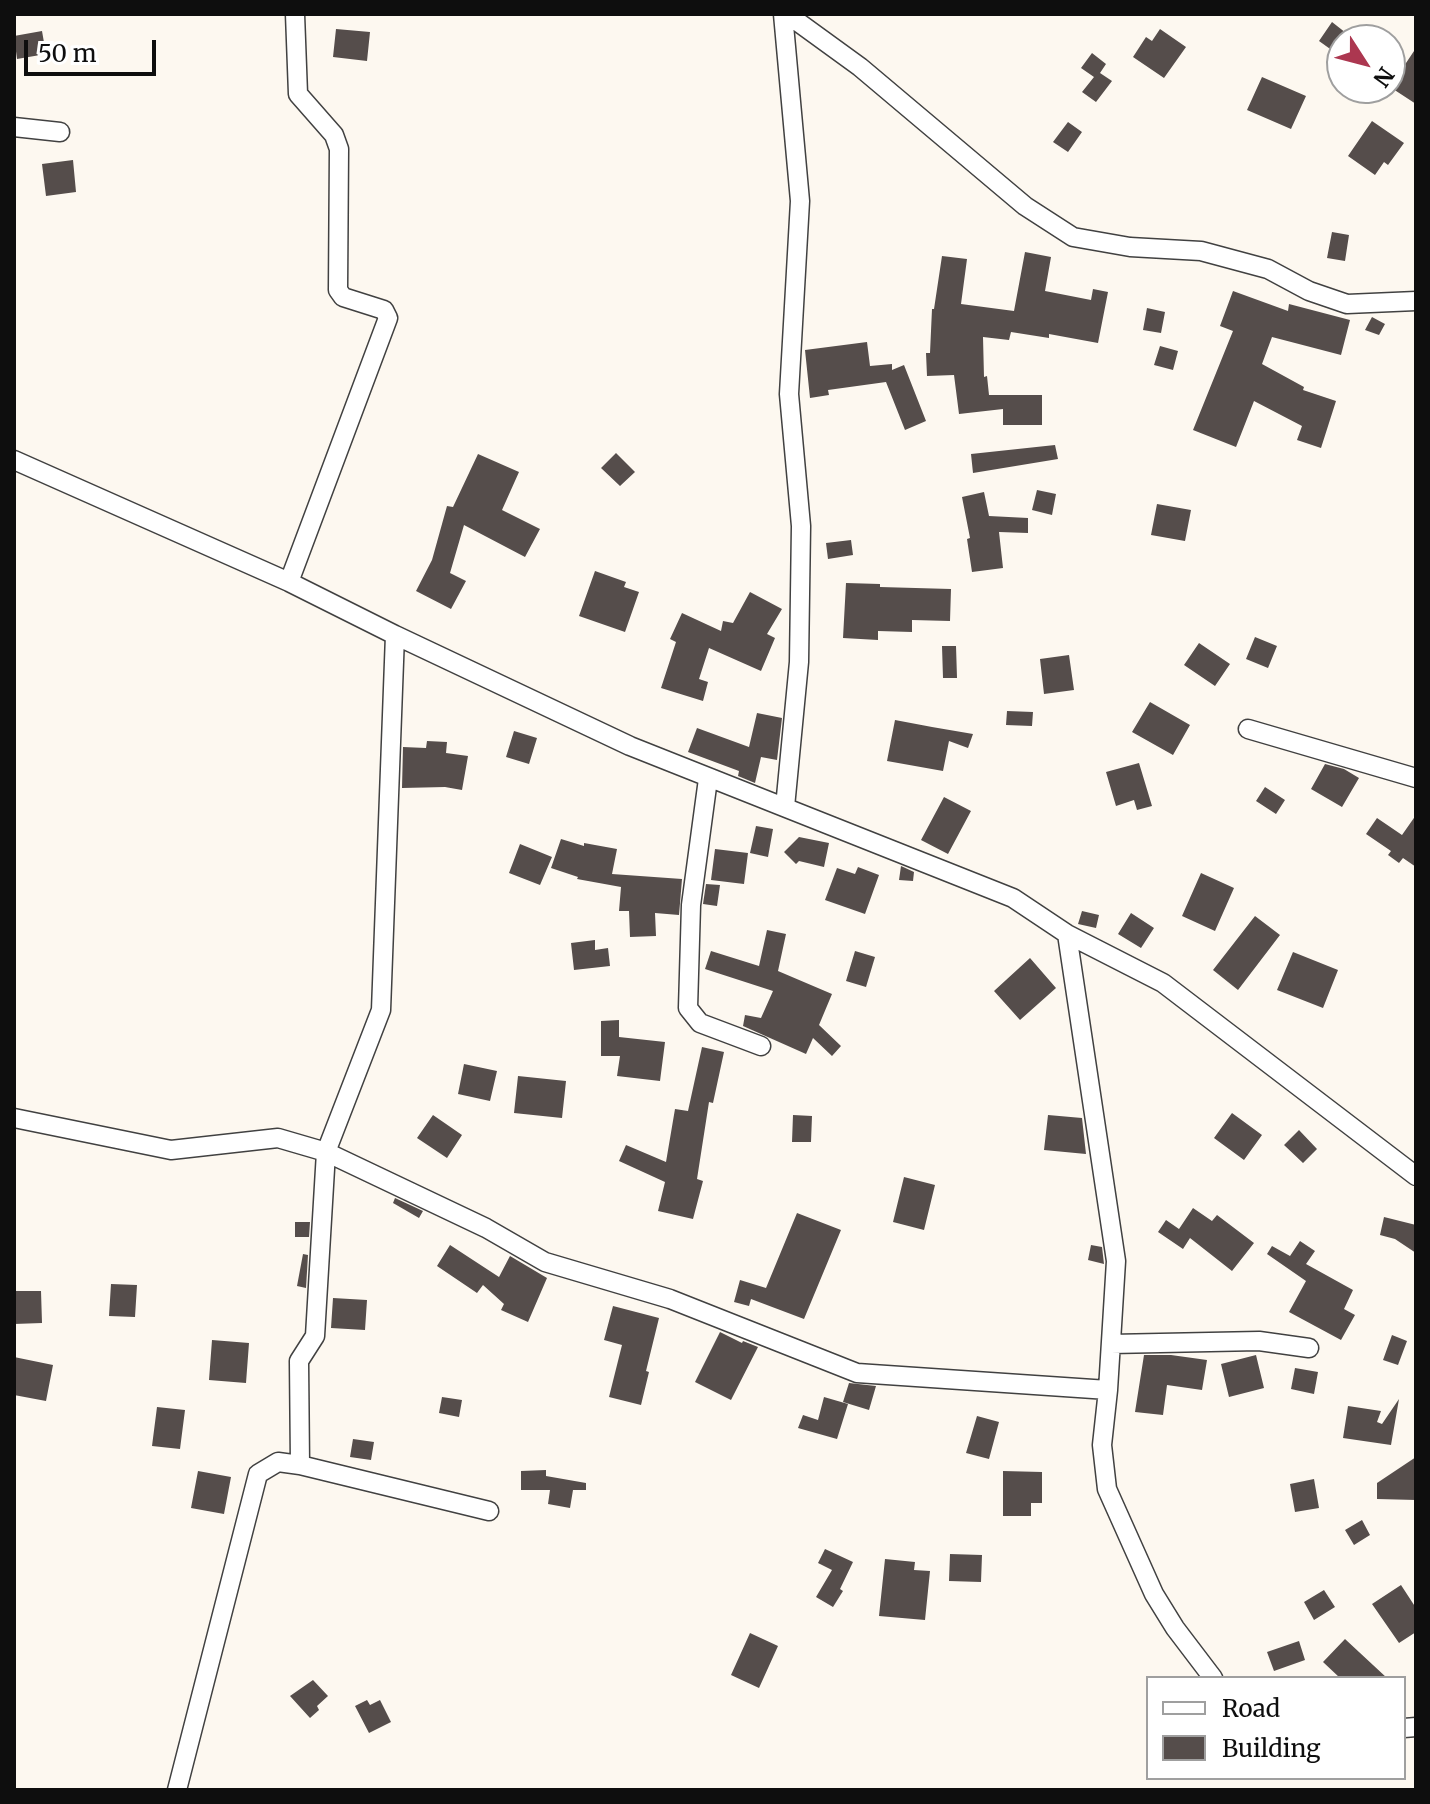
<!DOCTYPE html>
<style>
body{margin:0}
#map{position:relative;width:1430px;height:1804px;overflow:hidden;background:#fdf8f0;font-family:Merriweather,serif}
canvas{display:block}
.frame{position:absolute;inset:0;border:16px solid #0e0e0e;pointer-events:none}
.legend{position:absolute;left:1146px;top:1676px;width:260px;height:104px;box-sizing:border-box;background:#fff;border:2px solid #9f9f9f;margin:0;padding:10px 14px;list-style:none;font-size:24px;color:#0e0e0e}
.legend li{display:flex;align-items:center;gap:16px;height:40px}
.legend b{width:40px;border:2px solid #9f9f9f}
.north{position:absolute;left:1326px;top:24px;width:80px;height:80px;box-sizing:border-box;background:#fff;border:2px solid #9f9f9f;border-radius:50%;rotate:126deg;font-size:22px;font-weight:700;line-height:32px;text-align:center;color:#0e0e0e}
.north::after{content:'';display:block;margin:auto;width:28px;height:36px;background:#ac3750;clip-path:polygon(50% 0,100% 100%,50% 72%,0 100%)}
.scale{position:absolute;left:24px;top:40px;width:132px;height:36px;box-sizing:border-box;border:4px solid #0e0e0e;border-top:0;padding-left:10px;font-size:24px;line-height:28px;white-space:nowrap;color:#0e0e0e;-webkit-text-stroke:6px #fff;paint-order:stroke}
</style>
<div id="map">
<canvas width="1430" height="1804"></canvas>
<div class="frame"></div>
<ul class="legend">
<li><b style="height:10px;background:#fff"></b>Road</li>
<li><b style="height:22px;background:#554d4b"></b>Building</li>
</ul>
<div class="north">N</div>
<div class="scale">50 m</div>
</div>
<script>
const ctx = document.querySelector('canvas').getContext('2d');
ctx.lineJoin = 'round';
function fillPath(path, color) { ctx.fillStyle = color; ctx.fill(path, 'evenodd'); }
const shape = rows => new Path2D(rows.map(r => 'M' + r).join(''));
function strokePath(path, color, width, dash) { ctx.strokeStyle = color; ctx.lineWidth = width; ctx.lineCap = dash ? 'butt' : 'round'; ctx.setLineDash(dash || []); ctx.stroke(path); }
const building = shape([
 [1332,22,1346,33,1333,51,1319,41],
 [336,29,370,32,367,61,333,57],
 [1160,29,1186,47,1164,78,1133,57,1146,37,1152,41],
 [42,31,46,54,17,59,14,36],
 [1416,48,1416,104,1390,87],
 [1092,53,1106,64,1100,73,1112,81,1096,102,1082,92,1094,77,1081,68],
 [1262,77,1306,96,1291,129,1247,110],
 [1372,121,1404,143,1388,165,1384,162,1375,175,1348,156],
 [1068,122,1082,132,1068,152,1053,142],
 [73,160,76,192,46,196,42,164],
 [1332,232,1349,235,1345,261,1327,258],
 [1025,252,1051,257,1045,291,1091,300,1093,289,1108,292,1098,343,1049,334,1049,338,1011,332,1009,340,983,337,984,377,987,376,989,395,1042,395,1042,425,1003,425,1003,409,959,414,954,375,927,376,926,353,930,353,932,309,934,309,942,256,967,259,961,304,1014,311],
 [1233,291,1288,311,1289,304,1350,320,1341,355,1272,337,1262,364,1304,387,1303,390,1336,401,1321,448,1297,440,1302,426,1254,401,1236,447,1193,430,1233,331,1220,326],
 [1147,308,1165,312,1161,333,1143,330],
 [1372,317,1385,324,1379,335,1365,330],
 [867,342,870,366,892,364,892,370,904,365,926,421,905,430,886,382,828,390,829,395,810,398,805,350],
 [1160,346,1178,351,1173,370,1154,365],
 [1055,445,1058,459,973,473,971,454],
 [616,453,635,472,620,486,601,468],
 [478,454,519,472,502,510,540,529,525,557,464,525,450,573,466,581,451,609,416,591,432,560,447,506,453,507],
 [1037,490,1056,494,1052,515,1032,510],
 [984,492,989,516,1028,518,1028,533,999,532,1003,568,972,572,967,539,970,538,962,497],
 [1157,504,1191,510,1185,541,1151,535],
 [851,540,853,555,828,559,826,543],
 [595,571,626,582,624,587,639,592,625,632,579,616],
 [846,583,880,584,880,587,951,589,950,621,912,620,912,632,878,631,878,640,843,638],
 [750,592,782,609,767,634,775,638,761,671,709,648,699,679,708,682,703,701,661,688,676,642,670,639,682,613,721,631,723,621,733,623],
 [1255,637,1277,646,1268,668,1246,659],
 [1199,643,1230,664,1215,686,1184,665],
 [942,646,956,646,957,678,943,678],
 [1069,655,1074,690,1044,694,1040,659],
 [1150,702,1190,725,1173,755,1132,732],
 [1007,711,1033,712,1032,726,1006,725],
 [757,713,782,718,777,760,761,757,755,783,738,776,739,771,688,752,697,728,749,747],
 [895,720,932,727,973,734,968,748,949,741,943,771,887,761],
 [514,731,537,738,529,764,506,757],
 [427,741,447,742,446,753,468,756,462,790,445,787,402,788,403,747,426,748],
 [1139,763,1152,806,1137,810,1134,800,1116,806,1106,772],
 [1325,764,1344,769,1359,778,1342,807,1311,789],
 [1265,787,1285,800,1276,814,1256,801],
 [944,797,971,811,948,854,921,840],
 [1416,815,1416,867,1403,858,1399,863,1388,855,1391,851,1366,834,1377,818,1402,835],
 [756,826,773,829,768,857,750,853],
 [799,837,829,843,824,867,799,861,796,864,784,852],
 [561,839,584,846,584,843,617,849,612,874,682,879,679,915,655,913,656,936,630,937,629,911,619,911,621,887,577,879,578,877,551,868],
 [520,844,552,857,540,885,509,873],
 [715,849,748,853,744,884,711,880],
 [901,866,914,872,913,881,899,880],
 [858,867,879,875,865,914,825,900,837,868,855,874],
 [1201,873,1234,888,1215,931,1182,916],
 [706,884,720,885,717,906,703,904],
 [1082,911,1099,915,1096,928,1078,924],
 [1131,913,1154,928,1141,948,1118,934],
 [1255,916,1280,935,1238,990,1213,970],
 [767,930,786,934,778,971,832,994,819,1025,841,1046,832,1056,813,1038,806,1054,743,1026,745,1015,761,1018,773,991,705,969,711,951,759,966],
 [595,940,595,950,608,948,610,966,574,970,571,943],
 [855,951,875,957,866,987,846,981],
 [1293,952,1338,970,1323,1008,1277,990],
 [1030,958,1056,988,1020,1020,994,991],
 [619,1020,619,1037,665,1042,660,1081,617,1076,620,1056,601,1056,601,1021],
 [702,1047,724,1052,713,1103,709,1102,697,1179,703,1181,693,1219,658,1211,665,1182,619,1161,626,1145,666,1162,675,1109,688,1111],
 [464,1064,497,1071,490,1101,458,1094],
 [518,1076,566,1081,562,1118,514,1113],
 [1232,1113,1262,1135,1244,1160,1214,1138],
 [433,1115,462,1135,447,1158,417,1138],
 [793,1115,812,1116,811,1142,792,1142],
 [1048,1115,1082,1118,1086,1154,1044,1150],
 [1299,1130,1317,1149,1303,1163,1284,1145],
 [904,1177,935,1185,924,1230,893,1222],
 [395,1198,423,1211,419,1218,393,1203],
 [1193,1208,1212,1221,1217,1215,1254,1243,1232,1271,1190,1238,1183,1249,1158,1232,1166,1220,1179,1229],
 [797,1213,841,1230,804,1319,751,1299,749,1306,734,1302,740,1280,766,1288],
 [1384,1217,1416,1225,1416,1253,1395,1239,1380,1235],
 [295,1222,310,1222,309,1237,295,1237],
 [1300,1241,1315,1251,1306,1264,1353,1290,1344,1309,1355,1315,1341,1340,1289,1312,1306,1281,1267,1254,1272,1246,1290,1256],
 [450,1245,499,1277,510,1256,547,1278,528,1322,501,1310,504,1304,483,1285,477,1293,437,1266],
 [1091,1245,1102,1247,1104,1264,1088,1260],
 [303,1254,308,1255,306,1288,297,1286],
 [111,1284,137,1285,135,1317,109,1316],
 [14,1291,41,1291,42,1323,14,1324],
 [333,1298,367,1300,365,1330,331,1328],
 [613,1306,659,1318,646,1371,649,1372,641,1405,609,1397,622,1345,604,1340],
 [720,1332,742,1343,743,1341,758,1347,731,1400,695,1382],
 [1392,1335,1407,1341,1398,1365,1383,1360],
 [212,1340,249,1343,246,1383,209,1380],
 [1144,1355,1171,1355,1207,1360,1202,1390,1167,1385,1163,1415,1135,1412],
 [1256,1355,1264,1388,1229,1397,1221,1364],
 [14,1357,53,1365,46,1401,14,1395],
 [1295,1368,1318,1372,1314,1394,1291,1389],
 [849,1383,876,1386,869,1410,843,1402],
 [442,1397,462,1400,459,1417,439,1413],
 [824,1397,848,1404,837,1439,798,1428,803,1415,818,1420],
 [1399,1399,1391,1445,1343,1438,1348,1406,1381,1411,1377,1422,1382,1424],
 [157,1407,185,1410,180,1449,152,1446],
 [977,1416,999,1422,989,1459,966,1453],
 [353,1439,374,1442,371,1460,350,1457],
 [1416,1457,1416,1500,1377,1499,1377,1483],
 [546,1470,546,1476,586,1483,586,1490,573,1490,570,1508,548,1504,550,1490,521,1490,521,1471],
 [198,1471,231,1477,224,1514,191,1508],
 [1003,1471,1042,1472,1042,1503,1031,1503,1031,1516,1003,1516],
 [1314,1479,1319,1508,1295,1512,1290,1484],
 [1362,1520,1370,1535,1354,1545,1345,1530],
 [825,1549,853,1562,840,1589,843,1591,833,1607,816,1597,832,1570,818,1563],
 [950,1554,982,1555,981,1582,949,1581],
 [885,1559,915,1562,914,1570,930,1571,925,1620,879,1616],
 [1401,1585,1416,1608,1416,1632,1399,1643,1372,1604],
 [1324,1590,1335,1607,1314,1620,1304,1602],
 [750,1633,778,1646,759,1688,731,1675],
 [1345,1639,1387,1678,1340,1678,1323,1662],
 [1299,1641,1305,1660,1274,1671,1267,1652],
 [313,1680,328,1696,317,1706,319,1710,310,1718,290,1696],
 [367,1700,370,1705,380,1700,391,1722,369,1733,355,1706]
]);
const street = shape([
 [783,14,800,201,789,394,801,526,799,662,785,807],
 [787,14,860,67,1025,206,1073,237,1130,247,1201,251,1268,269,1309,291,1347,304,1416,301],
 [14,127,60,132],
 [14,460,289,582,395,635,630,746,1013,898,1067,934,1163,983,1416,1176],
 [289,582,388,318,384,310,343,297,338,290,339,149,334,135,298,94,295,14],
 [395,635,381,1010,326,1152,315,1336,299,1361,300,1465,489,1511],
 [1248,729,1416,778],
 [708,779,691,905,688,1008,700,1023,761,1046],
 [1067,934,1116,1261,1108,1390,1102,1445,1107,1489,1154,1594,1175,1628,1213,1678],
 [14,1118,171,1150,278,1138,326,1152,486,1228,545,1262,670,1299,857,1373,1108,1390],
 [1111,1344,1259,1341,1309,1348],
 [1404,1728,1416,1727],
 [177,1790,258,1474,278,1462,300,1465]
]);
fillPath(building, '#554d4b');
strokePath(street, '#414141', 21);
strokePath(street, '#fff', 18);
</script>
